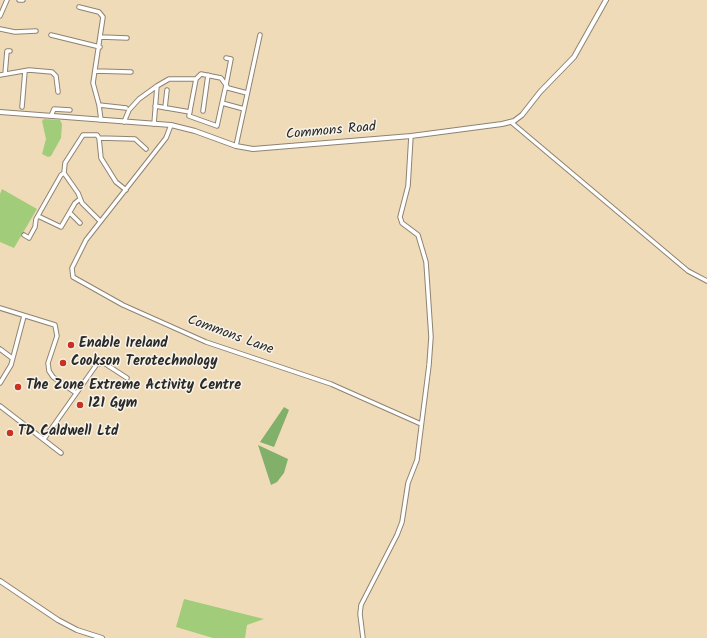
<!DOCTYPE html>
<style>
body{margin:0}
canvas{display:block;background:#f0dbb9}
</style>
<canvas width="707" height="638"></canvas>
<script>
const ctx = document.querySelector('canvas').getContext('2d');
ctx.lineJoin = 'round';
function fillPath(path, color) { ctx.fillStyle = color; ctx.fill(path, 'evenodd'); }
const shape = rows => new Path2D(rows.map(r => 'M' + r).join(''));
function strokePath(path, color, width, dash) { ctx.strokeStyle = color; ctx.lineWidth = width; ctx.lineCap = dash ? 'butt' : 'round'; ctx.setLineDash(dash || []); ctx.stroke(path); }
function label(font, color, halo, rows, align = 'center') {
  ctx.font = font + ' Kalam,sans-serif'; ctx.lineWidth = 3; ctx.setLineDash([]); ctx.textBaseline = 'middle'; ctx.strokeStyle = halo; ctx.fillStyle = color; for (const [text, x, y, turn = 0] of rows) {
    ctx.save(); ctx.translate(x, y); ctx.rotate((+turn || 0) * Math.PI / 180); ctx.textAlign = isNaN(turn) ? turn : align; if (halo) ctx.strokeText(text, 0, 0); ctx.fillText(text, 0, 0); ctx.restore();
  }
}
const green = shape([
 [44,119,60,120,62,124,61,138,51,156,48,157,42,154,46,139,42,121],
 [2,189,37,209,14,248,0,242,0,194],
 [184,599,264,619,247,625,245,638,213,638,176,627]
]);
const forest = shape([
 [284,407,289,410,274,447,260,442],
 [258,445,288,459,284,473,277,482,271,485]
]);
const minor = shape([
 [19,0,23,0],
 [79,7,99,12,103,17,93,83,99,105,101,120],
 [0,16,7,0],
 [0,29,15,32,36,31],
 [51,35,100,47],
 [101,37,127,38],
 [226,58,231,59,226,85,222,103,217,126,189,116,196,79,201,74,221,78,226,85,228,88,247,93],
 [95,71,131,72],
 [5,74,7,51,10,51],
 [0,75,29,70,52,72,56,76,58,92],
 [222,103,244,109],
 [99,105,126,108],
 [155,106,190,112],
 [22,107,25,71],
 [165,108,167,90],
 [203,111,208,75],
 [51,116,54,109,70,110],
 [124,122,129,110,139,99,157,86,169,79,196,79],
 [511,122,688,271,707,281],
 [154,124,157,86],
 [171,125,166,138,86,240,72,268,73,277,123,305,206,342,331,384,421,424],
 [99,138,101,158,116,182,126,190],
 [236,146,260,35],
 [64,173,78,193,82,203,100,221],
 [70,213,80,223],
 [38,216,61,227,75,203,80,199],
 [24,235,29,238,35,227,36,219,61,175,64,173,65,163,83,135,97,135,99,138,135,139,146,149],
 [0,308,55,325,57,336,48,363,49,371,53,377,76,393],
 [0,349,12,358],
 [0,383,11,365,24,316],
 [0,406,61,453],
 [44,439,97,364,104,363,127,378],
 [363,638,360,614,361,605,397,535,402,522,408,483,417,460,429,365,431,337,426,262,418,235,402,223,400,217,408,186,411,136]
]);
const tertiary = shape([
 [0,112,171,125,195,131,236,146,253,149,411,136,502,124,514,121,522,115,540,92,574,57,606,0],
 [0,581,58,620,77,630,102,638]
]);
const markers = [
 [71,345,4,"#c8321e"],
 [63,363,4,"#c8321e"],
 [18,387,4,"#c8321e"],
 [80,405,4,"#c8321e"],
 [10,433,4,"#c8321e"]
];
const streetNames = [
 ["Commons Road",331,132,-5],
 ["Commons Lane",230,336,20]
];
const poiNames = [
 ["Enable Ireland",79,345],
 ["Cookson Terotechnology",71,363],
 ["The Zone Extreme Activity Centre",26,387],
 ["121 Gym",88,405],
 ["TD Caldwell Ltd",18,433]
];
fillPath(green, '#a1cd7a');
fillPath(forest, '#80b06a');
strokePath(minor, '#8e8372', 5.5);
strokePath(tertiary, '#8e8372', 6);
strokePath(minor, '#fff', 3.5);
strokePath(tertiary, '#fff', 4);
for (const [x, y, r, color] of markers) { const dot = new Path2D(); dot.arc(x, y, r, 0, 2 * Math.PI); ctx.fillStyle = color; ctx.fill(dot); strokePath(dot, '#f7f3e8', 1.5); }
label('14px', '#2b2b2b', '#f7f3e8', streetNames);
label('bold 14px', '#2b2b2b', '#f7f3e8', poiNames, 'left');
</script>
